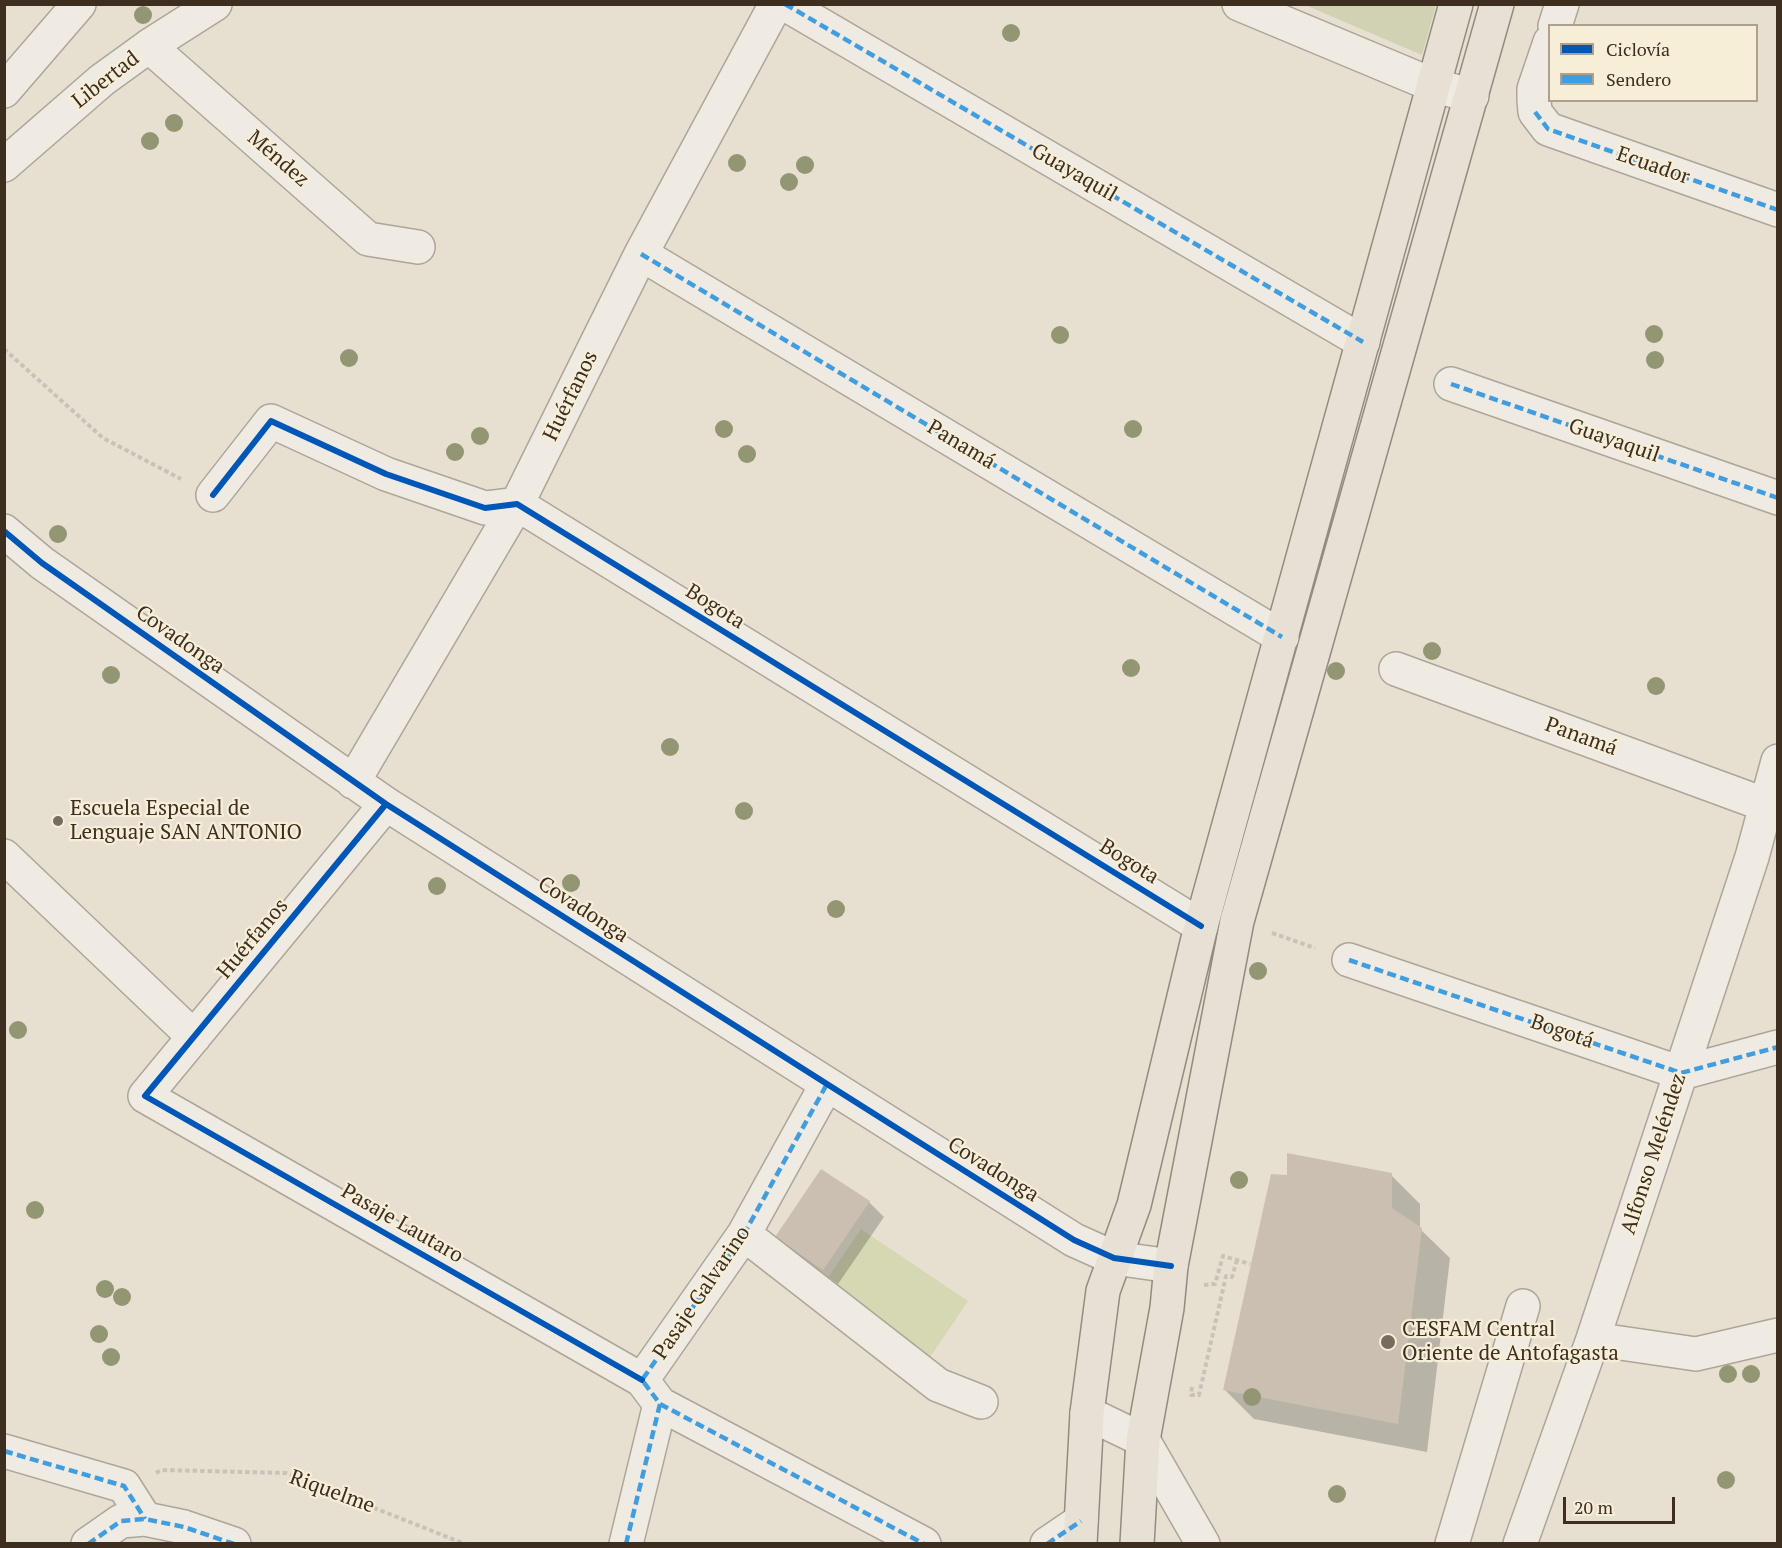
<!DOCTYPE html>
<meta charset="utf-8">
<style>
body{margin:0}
#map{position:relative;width:1782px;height:1548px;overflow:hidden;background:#e7e0d1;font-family:"PT Serif",serif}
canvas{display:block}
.frame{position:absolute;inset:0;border:6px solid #3d2e20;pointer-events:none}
.legend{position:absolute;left:1548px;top:24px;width:210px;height:78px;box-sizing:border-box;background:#f7eed8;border:2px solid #ada18e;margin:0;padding:8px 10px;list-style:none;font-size:18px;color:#3d2e20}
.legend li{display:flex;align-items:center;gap:12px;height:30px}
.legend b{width:30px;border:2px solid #ada18e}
.scale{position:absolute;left:1563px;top:1497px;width:112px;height:27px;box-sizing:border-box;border:3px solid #3d2e20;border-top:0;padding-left:8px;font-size:18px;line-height:21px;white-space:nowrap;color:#3d2e20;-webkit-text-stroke:4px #f7eed8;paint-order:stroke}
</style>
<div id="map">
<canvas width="1782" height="1548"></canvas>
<div class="frame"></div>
<ul class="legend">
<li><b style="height:8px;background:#0057b8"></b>Ciclovía</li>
<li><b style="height:8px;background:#3f9de0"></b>Sendero</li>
</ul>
<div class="scale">20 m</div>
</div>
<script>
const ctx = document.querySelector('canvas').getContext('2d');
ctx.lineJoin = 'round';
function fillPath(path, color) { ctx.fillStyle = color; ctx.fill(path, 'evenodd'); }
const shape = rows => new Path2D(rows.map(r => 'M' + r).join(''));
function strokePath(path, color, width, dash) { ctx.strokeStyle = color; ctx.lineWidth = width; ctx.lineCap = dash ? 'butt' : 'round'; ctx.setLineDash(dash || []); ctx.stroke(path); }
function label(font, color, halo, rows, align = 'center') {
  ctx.font = font + ' "PT Serif",serif'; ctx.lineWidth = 4.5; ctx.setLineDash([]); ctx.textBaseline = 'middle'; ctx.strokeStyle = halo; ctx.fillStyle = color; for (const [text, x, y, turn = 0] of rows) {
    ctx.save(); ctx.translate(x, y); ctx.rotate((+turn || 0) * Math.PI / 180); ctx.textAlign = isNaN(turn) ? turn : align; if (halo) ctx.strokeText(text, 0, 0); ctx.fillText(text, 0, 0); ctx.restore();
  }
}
const green = shape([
 [861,1229,968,1301,929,1359,822,1286]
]);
const cemetery = shape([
 [1305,5,1436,4,1436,5,1422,55]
]);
const shadow = shape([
 [1391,1175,1420,1204,1420,1229,1450,1258,1427,1452,1254,1419,1225,1390],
 [869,1202,884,1217,838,1284,791,1252,776,1237]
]);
const building = shape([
 [1287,1153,1392,1173,1392,1208,1422,1228,1398,1424,1223,1390,1271,1174,1287,1175],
 [821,1169,870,1201,823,1270,775,1237]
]);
const path = shape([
 [4,349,103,438,181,479],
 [1272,933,1315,948],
 [1204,1285,1215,1284,1223,1256,1250,1264],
 [1192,1387,1191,1395,1199,1395,1226,1276,1232,1277,1237,1260],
 [156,1473,161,1470,286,1473,465,1544]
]);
const minor = shape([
 [785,4,1363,342],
 [1239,4,1433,85,1472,96],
 [1555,26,1562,4],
 [1550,42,1534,89,1534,100,1535,112,1548,129,1778,210],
 [149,46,368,239,418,247],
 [4,91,79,4],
 [4,165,102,80,149,46,215,4],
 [641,254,1282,637],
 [1451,384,1778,498],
 [213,495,271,421,386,474,485,508,517,504,1201,926],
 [4,531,42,563,386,804,827,1084,1074,1240,1114,1258,1171,1266],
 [1396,669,1766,805],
 [353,782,517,504,641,254,776,4],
 [386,804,145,1096,642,1380],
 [4,856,194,1037],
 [1349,960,1681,1073,1778,1047],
 [744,1234,938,1385,981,1402],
 [1593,1339,1696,1354,1778,1335],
 [660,1404,924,1544],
 [1087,1413,1143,1440,1203,1544],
 [4,1451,124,1486,145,1519],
 [88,1544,121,1521,145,1519,184,1527,234,1544],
 [626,1544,660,1404,642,1380,744,1234,827,1084],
 [1047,1544,1081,1521],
 [1452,1544,1523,1306],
 [1520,1544,1593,1339,1752,857,1778,761]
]);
const major = shape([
 [1080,1544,1087,1413,1103,1291,1134,1205,1201,926,1456,4],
 [1137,1544,1143,1440,1167,1308,1171,1266,1237,921,1497,4]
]);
const quiet = shape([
 [785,4,1363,342],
 [1535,112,1548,129,1778,210],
 [641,254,1282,637],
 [1451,384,1778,498],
 [1349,960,1681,1073,1778,1047],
 [660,1404,924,1544],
 [4,1451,124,1486,145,1519],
 [88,1544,121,1521,145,1519,184,1527,234,1544],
 [626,1544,660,1404,642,1380,744,1234,827,1084],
 [1047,1544,1081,1521]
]);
const cycleway = shape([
 [213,495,271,421,386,474,485,508,517,504,1201,926],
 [4,531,42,563,386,804,827,1084,1074,1240,1114,1258,1171,1266],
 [386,804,145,1096,642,1380]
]);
const trees = [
 [143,15],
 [1011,33],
 [174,123],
 [150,141],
 [737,163],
 [805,165],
 [789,182],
 [1654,334],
 [1060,335],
 [349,358],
 [1655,360],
 [724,429],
 [1133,429],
 [480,436],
 [455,452],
 [747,454],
 [58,534],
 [1432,651],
 [1131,668],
 [1336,671],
 [111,675],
 [1656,686],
 [670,747],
 [744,811],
 [571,883],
 [437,886],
 [836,909],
 [1258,971],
 [18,1030],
 [1239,1180],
 [35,1210],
 [105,1289],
 [122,1297],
 [99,1334],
 [111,1357],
 [1728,1374],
 [1751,1374],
 [1252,1397],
 [1726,1480],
 [1337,1494]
];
const markers = [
 [58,821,6,"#786c5e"],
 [1388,1342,8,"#786c5e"]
];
const streetNames = [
 ["Libertad",106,80,-38],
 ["Méndez",278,159,41],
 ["Ecuador",1653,166,19],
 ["Guayaquil",1074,173,30],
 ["Huérfanos",571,396,-64],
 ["Guayaquil",1614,441,19],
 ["Panamá",961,445,31],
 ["Bogota",715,607,32],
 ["Covadonga",180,640,35],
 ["Panamá",1581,737,20],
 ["Bogota",1129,862,32],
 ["Covadonga",583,910,33],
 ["Huérfanos",253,939,-50],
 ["Bogotá",1562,1032,19],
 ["Alfonso Meléndez",1654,1154,-72],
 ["Covadonga",993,1170,32],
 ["Pasaje Lautaro",402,1224,30],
 ["Pasaje Galvarino",702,1293,-56],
 ["Riquelme",332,1492,20]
];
const poiNames = [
 ["Escuela Especial de",70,809],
 ["Lenguaje SAN ANTONIO",70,833],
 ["CESFAM Central",1402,1330],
 ["Oriente de Antofagasta",1402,1354]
];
fillPath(green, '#d6d7b3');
fillPath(cemetery, '#d1d1b3');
fillPath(shadow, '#0003');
fillPath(building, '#cbbfb2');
strokePath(minor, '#ada599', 36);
strokePath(major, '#928b80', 36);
strokePath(path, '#c8c2b9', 4, [4.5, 3]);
strokePath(minor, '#efebe3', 33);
strokePath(major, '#e6e1d4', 33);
strokePath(quiet, '#3f9de0', 4.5, [9, 4.5]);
strokePath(cycleway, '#0057b8', 6);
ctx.fillStyle = '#929673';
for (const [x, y] of trees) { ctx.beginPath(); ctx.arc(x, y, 9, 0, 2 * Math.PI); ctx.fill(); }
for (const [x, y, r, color] of markers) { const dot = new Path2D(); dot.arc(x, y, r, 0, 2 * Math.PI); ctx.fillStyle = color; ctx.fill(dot); strokePath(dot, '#f7eed8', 2); }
label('21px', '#3d2e20', '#f7eed8', streetNames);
label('21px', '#3d2e20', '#f7eed8', poiNames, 'left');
</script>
